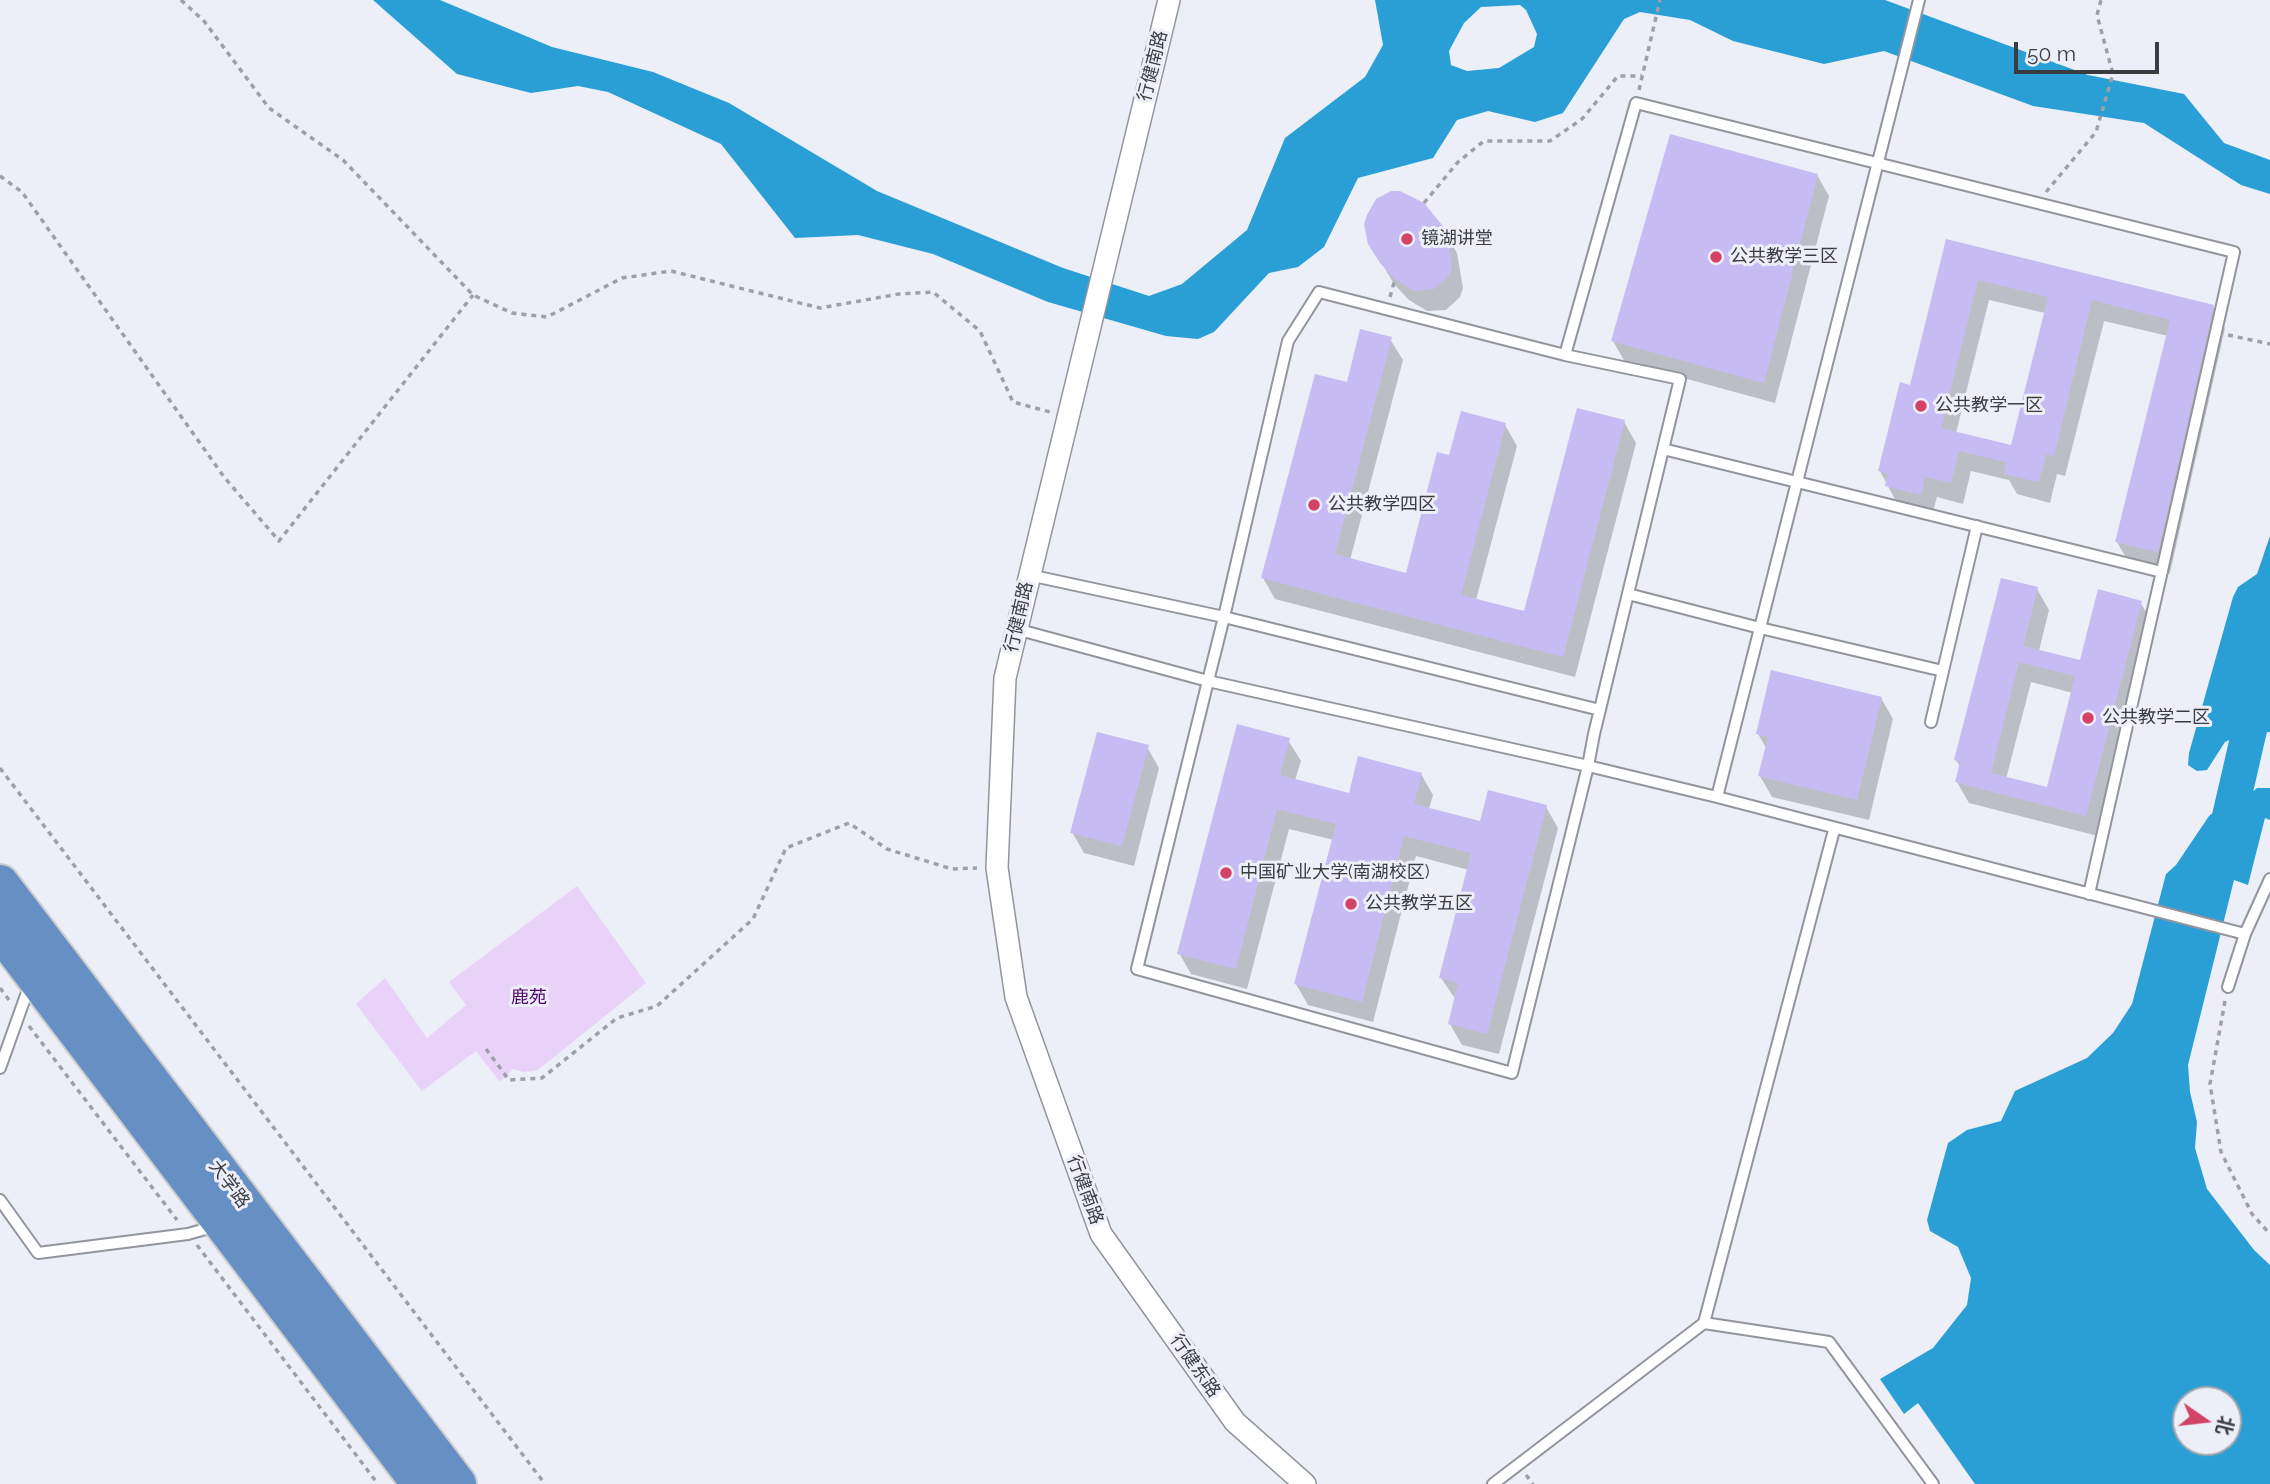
<!DOCTYPE html>
<meta charset="utf-8">
<style>
body{margin:0}
#map{position:relative;width:2270px;height:1484px;overflow:hidden;background:#eceef8;font-family:Raleway,"Noto Sans SC",sans-serif}
canvas{display:block}
.north{position:absolute;left:2172px;top:1386px;width:70px;height:70px;box-sizing:border-box;background:#eceef8;border:2px solid #a5a7ae;border-radius:50%;rotate:104deg;font-size:19px;font-weight:700;line-height:28px;text-align:center;color:#3b3c40}
.north::after{content:'';display:block;margin:auto;width:24px;height:32px;background:#d34367;clip-path:polygon(50% 0,100% 100%,50% 72%,0 100%)}
.scale{position:absolute;left:2014px;top:42px;width:145px;height:32px;box-sizing:border-box;border:4px solid #3b3c40;border-top:0;padding-left:9px;font-size:21px;line-height:24px;white-space:nowrap;color:#3b3c40;-webkit-text-stroke:5px #eceef8;paint-order:stroke}
</style>
<div id="map">
<canvas width="2270" height="1484"></canvas>
<div class="north">北</div>
<div class="scale">50 m</div>
</div>
<script>
const ctx = document.querySelector('canvas').getContext('2d');
ctx.lineJoin = 'round';
function fillPath(path, color) { ctx.fillStyle = color; ctx.fill(path, 'evenodd'); }
const shape = rows => new Path2D(rows.map(r => 'M' + r).join(''));
function strokePath(path, color, width, dash) { ctx.strokeStyle = color; ctx.lineWidth = width; ctx.lineCap = dash ? 'butt' : 'round'; ctx.setLineDash(dash || []); ctx.stroke(path); }
function label(font, color, halo, rows, align = 'center') {
  ctx.font = font + ' Raleway,"Noto Sans SC",sans-serif'; ctx.lineWidth = 6; ctx.setLineDash([]); ctx.textBaseline = 'middle'; ctx.strokeStyle = halo; ctx.fillStyle = color; for (const [text, x, y, turn = 0] of rows) {
    ctx.save(); ctx.translate(x, y); ctx.rotate((+turn || 0) * Math.PI / 180); ctx.textAlign = isNaN(turn) ? turn : align; if (halo) ctx.strokeText(text, 0, 0); ctx.fillText(text, 0, 0); ctx.restore();
  }
}
const green = shape([
 [577,886,646,983,538,1070,524,1072,513,1069,500,1082,476,1051,422,1091,356,1004,385,978,427,1038,466,1005,449,982]
]);
const water = shape([
 [373,0,440,0,552,47,653,72,729,103,877,191,1063,268,1149,296,1182,284,1247,230,1285,138,1365,77,1383,45,1375,0,1885,0,2088,75,2184,94,2224,143,2270,160,2270,194,2241,185,2144,123,2033,106,1884,51,1824,64,1733,41,1690,20,1640,12,1624,19,1563,113,1535,122,1488,111,1457,120,1433,158,1358,178,1324,247,1298,267,1269,273,1214,332,1198,339,1166,336,1048,302,933,254,858,235,795,238,721,144,608,92,578,86,531,93,457,74],
 [1520,5,1526,10,1537,34,1534,47,1499,68,1467,71,1451,65,1449,51,1464,23,1481,7],
 [2270,536,2270,732,2244,733,2225,742,2207,770,2197,771,2188,765,2189,753,2233,597,2238,587,2257,574],
 [2257,788,2270,788,2270,820,2265,818,2248,885,2234,880,2188,1065,2190,1092,2197,1122,2195,1148,2207,1189,2254,1250,2270,1265,2270,1484,1975,1484,1918,1403,1904,1414,1880,1379,1933,1348,1967,1305,1971,1278,1958,1247,1930,1231,1927,1220,1948,1143,1967,1130,2001,1121,2015,1091,2087,1058,2113,1033,2132,1004,2166,874,2176,865,2209,816,2218,809,2240,803],
 [2186,1400,2228,1400,2228,1442,2186,1442]
]);
const shadow = shape([
 [1817,175,1829,196,1775,403,1625,362,1613,341],
 [1444,231,1457,253,1463,288,1460,297,1446,310,1427,311,1409,300,1394,284,1370,243],
 [1947,241,2213,307,2225,328,2170,573,2129,563,2117,542,2168,336,2104,321,2065,476,2057,474,2050,503,2017,494,2009,480,1971,471,1963,504,1937,497,1932,515,1899,507,1880,471,1911,387],
 [1989,300,2045,313,2012,447,1956,433],
 [1390,339,1403,360,1350,560,1407,575,1451,458,1505,425,1517,446,1476,600,1525,613,1624,422,1636,443,1575,677,1275,599,1263,578,1348,384],
 [2037,589,2049,610,2039,651,2081,662,2140,602,2153,623,2098,836,1969,803,1957,782,1961,768,1956,760],
 [2031,682,2073,693,2048,789,2006,779],
 [1881,698,1893,719,1869,820,1772,797,1760,776,1767,749,1758,734],
 [1288,740,1301,761,1295,780,1350,795,1421,774,1433,795,1429,809,1481,823,1546,807,1558,828,1499,1054,1462,1045,1450,1024,1456,1000,1441,978,1469,870,1416,856,1373,1022,1308,1005,1296,984,1334,840,1289,829,1247,989,1191,974,1179,953],
 [1147,747,1159,768,1134,866,1084,853,1072,832]
]);
const river = shape([
 [2219,851,2228,823,2270,641]
]);
const building = shape([
 [1670,134,1818,174,1764,383,1611,341],
 [1391,191,1400,191,1424,203,1446,230,1452,266,1449,276,1434,289,1414,291,1395,279,1380,263,1368,244,1364,224,1367,215,1376,199],
 [1946,239,2214,305,2158,552,2115,542,2170,320,2092,300,2054,456,2046,454,2039,482,2004,474,2006,462,1959,451,1951,483,1925,477,1921,495,1885,486,1888,474,1878,471,1900,382,1910,385],
 [1978,280,2048,297,2011,445,1941,428],
 [1360,329,1392,337,1335,554,1406,573,1437,452,1449,455,1461,411,1506,423,1461,595,1524,611,1577,408,1625,420,1563,657,1261,578,1315,374,1347,382],
 [2001,578,2038,587,2023,646,2080,660,2098,589,2142,601,2086,816,1955,782,1960,762,1954,760],
 [2019,662,2075,676,2047,787,1991,773],
 [1771,670,1882,697,1857,800,1758,776,1768,737,1756,734],
 [1237,724,1290,738,1280,775,1349,793,1358,756,1422,773,1414,804,1480,821,1488,790,1547,805,1487,1034,1448,1024,1458,983,1439,978,1471,853,1404,836,1362,1002,1294,984,1336,824,1277,809,1236,969,1177,954],
 [1097,732,1149,745,1122,846,1070,833]
]);
const path = shape([
 [181,0,204,21,269,108,343,160,473,295,512,313,547,317,622,278,671,271,820,308,899,294,933,292,980,331,1013,402,1050,412],
 [1639,90,1660,0],
 [0,176,22,192,224,477,279,541,473,295],
 [2046,192,2096,132,2113,74,2097,15,2101,0],
 [1424,203,1458,162,1484,141,1550,141,1582,119,1618,76,1642,76],
 [1390,297,1395,279],
 [2228,335,2270,344],
 [0,768,545,1484],
 [0,988,9,1000],
 [2225,1001,2210,1084,2221,1152,2252,1214,2270,1234],
 [29,1026,177,1220],
 [486,1049,509,1080,542,1078,617,1018,657,1006,753,919,786,848,849,823,887,849,952,869,977,868],
 [197,1245,378,1484],
 [1526,1475,1533,1484]
]);
const lane = shape([
 [1919,0,1760,628,1943,671],
 [1663,449,2162,572],
 [1029,575,1224,617,1600,710],
 [1628,594,1760,628,1717,797,1588,766,1594,734,1680,379,1565,355,1636,103,2234,252,2089,894],
 [1016,629,1197,678,1208,681,1588,766,1512,1073,1137,969,1208,681,1224,617,1288,341,1319,292,1565,355],
 [1931,722,1977,526],
 [1717,797,2245,934,2228,987],
 [2245,934,2270,879],
 [0,1068,30,984],
 [0,1200,38,1253,188,1234,216,1226],
 [1704,1323,1829,1342,1933,1484],
 [1493,1484,1704,1323,1834,830]
]);
const street = shape([
 [1169,0,1005,678,997,868,1016,997,1101,1234,1235,1422,1305,1484]
]);
const highway = shape([
 [0,884,457,1484],
 [0,930,421,1484]
]);
const markers = [
 [1407,239,7,"#d34367"],
 [1716,257,7,"#d34367"],
 [1921,406,7,"#d34367"],
 [1314,505,7,"#d34367"],
 [2088,718,7,"#d34367"],
 [1226,873,7,"#d34367"],
 [1351,904,7,"#d34367"]
];
const streetNames = [
 ["行健南路",1153,66,-76],
 ["行健南路",1019,617,-77],
 ["大学路",229,1184,53],
 ["行健南路",1085,1190,70],
 ["行健东路",1195,1366,55]
];
const poiNames = [
 ["镜湖讲堂",1421,239],
 ["公共教学三区",1730,257],
 ["公共教学一区",1935,406],
 ["公共教学四区",1328,505],
 ["公共教学二区",2102,718],
 ["中国矿业大学(南湖校区)",1240,873],
 ["公共教学五区",1365,904]
];
const parkNames = [
 ["鹿苑",529,998]
];
fillPath(green, '#e8d2f7');
fillPath(water, '#299fd6');
fillPath(shadow, '#0003');
strokePath(river, '#299fd6', 35);
fillPath(building, '#c6bcf3');
strokePath(lane, '#92959d', 14);
strokePath(street, '#92959d', 24);
strokePath(highway, '#cccccd', 42);
strokePath(path, '#9ea0a7', 3.5, [5, 5]);
strokePath(lane, '#fff', 10);
strokePath(street, '#fff', 21);
strokePath(highway, '#6690c4', 38);
for (const [x, y, r, color] of markers) { const dot = new Path2D(); dot.arc(x, y, r, 0, 2 * Math.PI); ctx.fillStyle = color; ctx.fill(dot); strokePath(dot, '#eceef8', 2.5); }
label('18px', '#3b3c40', '#eceef8', streetNames);
label('18px', '#3b3c40', '#eceef8', poiNames, 'left');
label('18px', '#4e036c', '#eceef8', parkNames);
</script>
